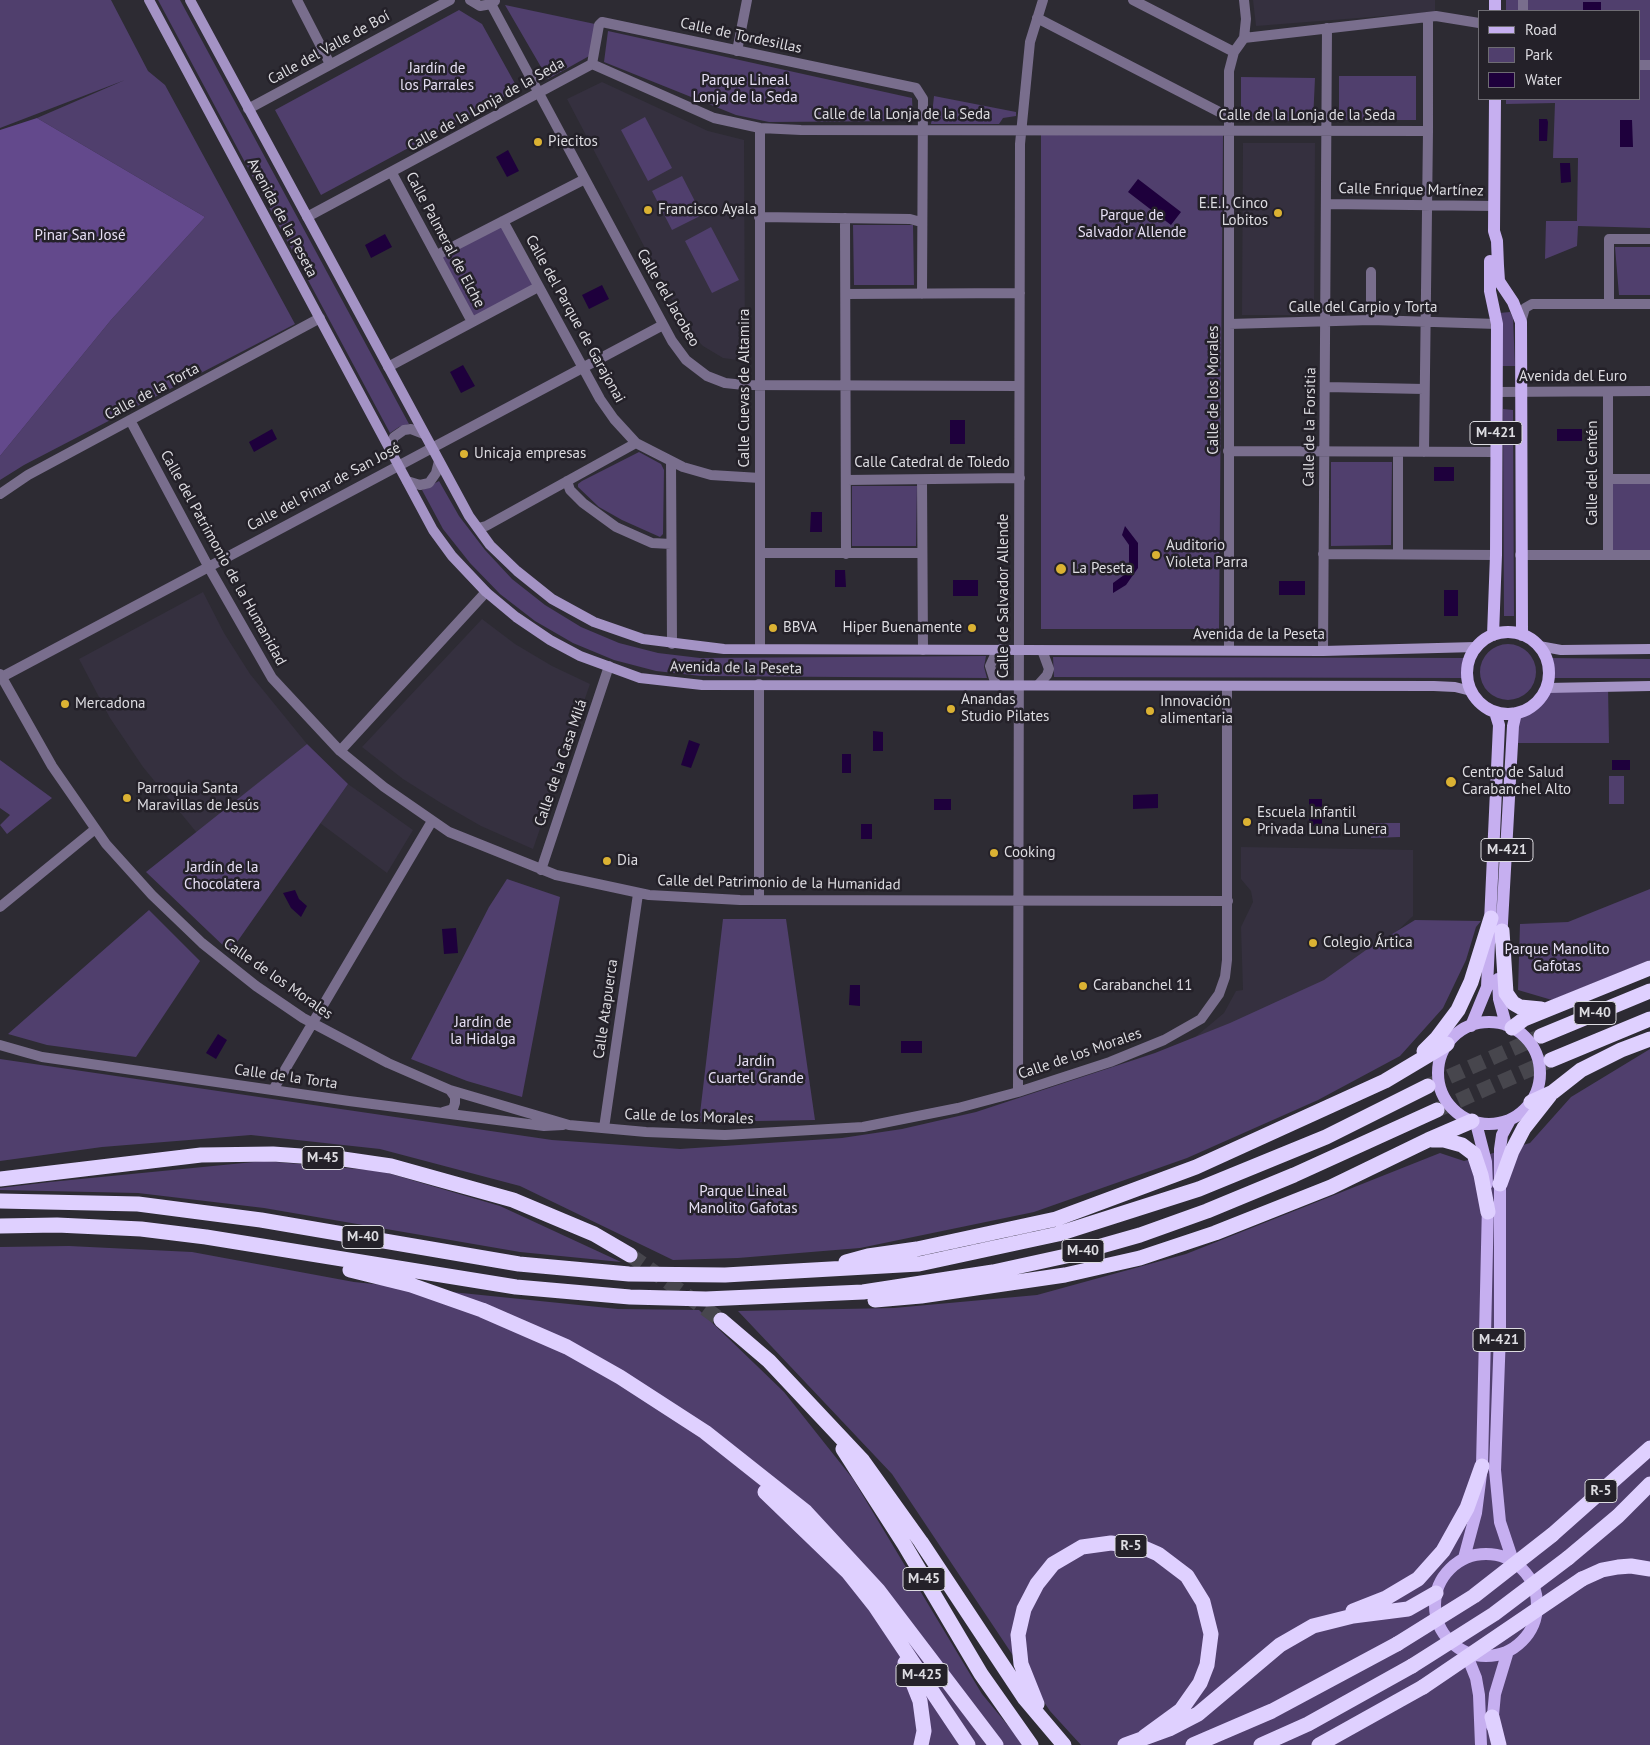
<!DOCTYPE html>
<meta charset="utf-8">
<style>
body{margin:0}
#map{position:relative;width:1650px;height:1745px;overflow:hidden;background:#2d2b33;font-family:"PT Sans",sans-serif}
canvas{display:block}
.legend{position:absolute;left:1478px;top:10px;width:162px;height:90px;box-sizing:border-box;background:#242129;border:1px solid #6e6c73;margin:0;padding:6px 9px;list-style:none;font-size:15px;color:#dddce1}
.legend li{display:flex;align-items:center;gap:10px;height:25px}
.legend b{width:25px;border:1px solid #6e6c73}
</style>
<div id="map">
<canvas width="1650" height="1745"></canvas>
<ul class="legend">
<li><b style="height:6px;background:#c6aff0"></b>Road</li>
<li><b style="height:14px;background:#503f6d"></b>Park</li>
<li><b style="height:14px;background:#1e003c"></b>Water</li>
</ul>
</div>
<script>
const ctx = document.querySelector('canvas').getContext('2d');
ctx.lineJoin = 'round';
function fillPath(path, color) { ctx.fillStyle = color; ctx.fill(path, 'evenodd'); }
const shape = rows => new Path2D(rows.map(r => 'M' + r).join(''));
function strokePath(path, color, width, dash) { ctx.strokeStyle = color; ctx.lineWidth = width; ctx.lineCap = dash ? 'butt' : 'round'; ctx.setLineDash(dash || []); ctx.stroke(path); }
function label(font, color, halo, rows, align = 'center') {
  ctx.font = font + ' "PT Sans",sans-serif'; ctx.lineWidth = 5; ctx.setLineDash([]); ctx.textBaseline = 'middle'; ctx.strokeStyle = halo; ctx.fillStyle = color; for (const [text, x, y, turn = 0] of rows) {
    ctx.save(); ctx.translate(x, y); ctx.rotate((+turn || 0) * Math.PI / 180); ctx.textAlign = isNaN(turn) ? turn : align; if (halo) ctx.strokeText(text, 0, 0); ctx.fillText(text, 0, 0); ctx.restore();
  }
}
const built = shape([
 [1253,0,1435,0,1435,12,1256,26],
 [602,82,708,131,744,140,745,361,723,358,703,346,695,338,680,315,567,99],
 [1243,143,1315,143,1314,315,1242,315],
 [203,592,224,633,250,674,307,744,197,833,143,767,110,718,79,659],
 [482,619,515,644,552,666,590,684,533,849,481,826,441,803,403,779,362,747],
 [348,784,413,830,387,873,320,823],
 [1241,847,1413,850,1413,916,1369,958,1296,998,1193,1039,1224,1013,1236,991,1243,990,1241,927,1253,902,1251,891,1241,879]
]);
const green = shape([
 [0,0,111,0,148,71,165,85,295,324,24,465,0,480,0,456,111,320,205,217,37,118,125,80,0,128],
 [158,0,180,0,409,424,399,427,390,433],
 [1506,0,1650,0,1650,228,1578,226,1577,246,1545,259,1546,221,1577,221,1578,158,1553,158,1555,103,1506,104,1506,99,1639,99,1639,11,1506,11],
 [505,5,595,24,591,55,548,79],
 [459,10,482,24,518,89,321,195,275,110],
 [608,31,912,98,913,121,769,122,736,115,604,62],
 [1339,76,1416,76,1416,120,1339,120],
 [1241,77,1315,78,1313,121,1241,120],
 [934,96,1016,112,1016,116,1003,118,999,124,931,124],
 [645,117,672,168,648,181,621,130],
 [1041,133,1223,135,1219,629,1041,629],
 [682,176,702,215,672,230,652,191],
 [503,221,538,287,472,322,437,255],
 [853,225,913,225,914,285,854,285],
 [711,227,739,280,712,293,685,241],
 [1615,247,1650,247,1650,295,1619,295],
 [1510,312,1513,318,1515,366,1500,366,1499,313],
 [1503,409,1513,410,1514,616,1504,616],
 [639,452,661,464,664,470,663,534,660,537,622,520,599,507,578,487,578,484,582,481],
 [1331,462,1392,462,1391,545,1331,546],
 [1608,479,1650,479,1650,555,1608,555],
 [439,481,459,516,485,550,512,579,545,605,581,627,619,643,658,653,700,658,986,656,984,667,987,678,701,676,656,671,614,660,573,643,535,621,500,594,470,563,443,529,422,490],
 [852,486,917,486,916,546,852,546],
 '1480 672a28 28 0 1 1 56 0a28 28 0 1 1-56 0Z',
 [1053,657,1465,658,1464,678,1054,677],
 [1551,658,1650,659,1650,678,1552,678],
 [1608,686,1609,743,1516,743,1516,713,1529,708,1540,700,1547,688],
 [307,744,348,784,230,952,146,872],
 [0,760,52,798,7,834,0,825,10,815,0,808],
 [1609,776,1624,776,1624,804,1609,804],
 [1371,823,1400,823,1400,837,1371,838],
 [507,879,560,897,522,1097,467,1081,411,1059,489,907],
 [1650,889,1650,960,1552,1000,1518,990,1520,924,1568,922],
 [149,910,200,961,136,1057,47,1045,8,1034],
 [723,919,786,919,815,1120,699,1122],
 [1415,920,1481,921,1476,927,1466,960,1443,1008,1400,1056,1318,1100,1187,1158,1034,1212,860,1248,738,1258,673,1260,520,1186,380,1149,251,1135,102,1147,0,1161,0,1059,552,1140,680,1149,842,1138,902,1129,976,1112,1155,1053,1230,1023,1324,980,1366,950],
 [1650,1049,1650,1745,1081,1745,1050,1711,892,1474,738,1311,894,1308,1037,1295,1186,1254,1440,1153,1464,1161,1530,1143,1571,1097],
 [264,1161,381,1171,500,1206,621,1262,520,1252,264,1208,138,1193,0,1190,0,1188,50,1182],
 [69,1246,192,1252,354,1282,618,1309,699,1310,784,1392,853,1479,982,1694,1024,1745,0,1745,0,1247]
]);
const forest = shape([
 [37,118,205,217,111,320,0,456,0,130]
]);
const water = shape([
 [1583,2,1601,2,1601,11,1583,11],
 [1539,119,1547,119,1548,122,1547,141,1539,141],
 [1620,120,1632,120,1633,147,1620,147],
 [508,150,519,171,507,177,496,157],
 [1560,163,1570,163,1571,182,1561,183],
 [1138,179,1181,212,1171,225,1128,192],
 [385,234,392,247,371,258,365,245],
 [602,285,609,299,589,309,582,295],
 [463,365,475,386,461,393,450,372],
 [950,420,965,420,965,444,950,444],
 [272,429,277,439,254,452,249,442],
 [1557,429,1582,429,1582,441,1557,441],
 [1434,467,1454,467,1454,481,1434,481],
 [811,512,822,512,822,532,810,532],
 [1125,526,1138,543,1138,568,1126,585,1113,593,1113,583,1124,575,1129,566,1129,545,1122,535],
 [835,570,845,570,846,587,835,587],
 [953,580,978,580,978,596,953,596],
 [1279,581,1305,581,1305,595,1279,595],
 [1444,590,1458,590,1458,616,1444,616],
 [873,731,883,732,883,751,873,751],
 [689,740,700,744,691,768,681,765],
 [842,754,851,754,851,773,842,773],
 [1612,760,1630,760,1630,770,1612,770],
 [1158,794,1158,808,1133,809,1133,795],
 [934,799,951,799,951,810,934,810],
 [1309,799,1322,799,1322,826,1309,826],
 [861,824,872,824,872,839,861,839],
 [295,890,299,899,307,906,301,917,291,908,283,893],
 [456,928,458,953,444,954,442,929],
 [850,985,860,985,860,1006,849,1005],
 [218,1034,227,1040,216,1059,206,1053],
 [901,1041,922,1041,922,1053,901,1053]
]);
const highwayTunnel = shape([
 [1428,1086,1541,1036],
 [1437,1110,1551,1060],
 [630,1255,721,1320]
]);
const street = shape([
 [297,0,330,64],
 [470,0,480,6,491,4,495,1],
 [1133,0,1234,52],
 [1523,0,1523,11],
 [491,4,672,341,686,360,707,376,725,383,744,385,1019,386],
 [1037,18,1229,117],
 [1244,38,1436,16,1479,23],
 [737,51,747,0],
 [592,64,714,118,760,128,801,130,1428,131],
 [592,64,599,25,602,22,916,88,923,99,922,294],
 [1639,65,1650,65],
 [248,109,450,0],
 [760,128,760,649],
 [392,173,472,322],
 [1327,204,1495,206],
 [307,217,592,64],
 [759,217,910,219,921,222],
 [845,218,846,554],
 [503,221,600,399,614,419,636,443,683,467,711,475,760,478],
 [437,255,585,179],
 [1371,272,1371,320],
 [846,294,1020,293],
 [1609,304,1609,239,1650,239],
 [1521,322,1525,308,1532,304,1650,304],
 [1229,324,1371,320,1497,324],
 [388,367,538,287],
 [1326,387,1424,389],
 [1496,392,1650,391],
 [130,420,208,566,272,678,340,751,384,787,449,832,556,875,649,895,740,900,1228,901],
 [389,449,394,437,404,430,411,429,424,434],
 [1228,451,1497,452],
 [1424,452,1428,131,1428,17],
 [671,461,672,644],
 [1608,479,1650,479],
 [846,480,1020,478],
 [922,480,923,650],
 [407,481,420,485,429,483,436,473,439,461],
 [567,481,570,490,583,503,616,527,652,543,671,544],
 [0,494,28,475,320,318],
 [478,528,486,526,636,443],
 [760,553,921,553],
 [1323,554,1496,555],
 [1398,554,1398,452],
 [1520,555,1650,555],
 [1608,555,1608,392],
 [1229,650,1229,71,1234,52,1244,38,1246,19,1244,0],
 [1323,651,1327,28],
 [0,674,52,766,106,844,152,895,202,943,256,986,303,1018,388,1063,450,1090,569,1125,646,1132,725,1135,863,1127,958,1108,1018,1092,1110,1062,1164,1040,1201,1019,1219,994,1225,977,1227,960,1227,686],
 [0,678,663,325],
 [759,684,759,899],
 [996,685,990,666,995,655,1001,649],
 [1038,685,1047,675,1049,669,1042,650],
 [340,751,486,592],
 [541,870,609,666],
 [0,907,94,830],
 [0,1045,42,1057,349,1101,544,1126,563,1125],
 [273,1090,432,821],
 [1018,1092,1020,144,1030,42,1043,0],
 [443,1112,453,1109,455,1103,455,1097,450,1090],
 [604,1128,638,894]
]);
const secondary = shape([
 [149,0,433,530,452,556,486,592,516,617,550,640,580,656,640,678,702,685,1434,686,1455,687,1471,691],
 [190,0,469,516,490,545,517,571,552,599,594,622,643,639,724,649,1323,651,1476,647],
 [1539,646,1561,650,1650,649],
 [1547,688,1650,686]
]);
const primary = shape([
 [1495,11,1495,0],
 [1495,99,1494,231,1497,241,1498,266,1499,281,1513,302,1521,322,1522,635],
 [1490,261,1490,291,1497,324,1496,555,1493,635],
 '1467 673a41 41 0 1 1 82 0a41 41 0 1 1-82 0Z',
 [1501,941,1513,726,1516,713],
 [1498,979,1499,999,1506,1025],
 '1438 1073a51 51 0 1 1 102 0a51 51 0 1 1-102 0Z',
 [1471,1026,1487,987,1499,725,1495,712],
 [1510,1120,1502,1135,1500,1149,1500,1334,1495,1470,1500,1522,1513,1561],
 [1476,1123,1486,1162,1487,1184],
 '1435 1605a51 51 0 1 1 102 0a51 51 0 1 1-102 0Z',
 [1464,1558,1476,1513,1482,1466,1488,1204],
 [1466,1653,1476,1678,1479,1695,1481,1745],
 [1492,1726,1495,1694,1508,1651]
]);
const highway = shape([
 [1502,931,1506,993,1513,1003,1520,1007,1541,1009],
 [1512,1028,1524,1019,1650,968],
 [1541,1036,1650,991],
 [1424,1051,1437,1038,1458,1010,1471,982,1491,918],
 [1551,1060,1650,1019],
 [1531,1102,1553,1092,1581,1070,1621,1050,1650,1039],
 [1432,1140,1444,1140,1462,1145,1474,1154,1481,1175,1488,1212],
 [0,1179,201,1155,273,1154,343,1159,391,1166,513,1200,594,1234,630,1255],
 [1500,1184,1512,1151,1524,1128,1550,1095],
 [0,1201,138,1204,261,1220,519,1264,629,1274,725,1275,919,1264,1058,1234,1199,1189,1326,1137,1428,1086],
 [0,1226,57,1225,141,1229,206,1237,516,1287,630,1297,706,1299,863,1292,993,1272,1066,1256,1140,1235,1207,1211,1294,1175,1437,1110],
 [846,1262,868,1256,917,1249,1056,1219,1196,1167,1385,1081,1447,1044],
 [350,1270,411,1285,482,1310,567,1347,620,1377,705,1432,806,1512,878,1590,996,1745],
 [875,1300,921,1296,1065,1275,1140,1258,1215,1233,1331,1187,1428,1140,1472,1121],
 [721,1320,769,1361,863,1461,921,1542,1025,1699,1064,1745],
 [843,1449,904,1544,981,1674,1031,1745],
 [765,1492,848,1572,875,1606,968,1745],
 [1552,1535,1650,1448],
 [1568,1558,1618,1516,1650,1484],
 [1582,1579,1602,1570,1618,1567,1631,1566,1650,1569],
 [1353,1611,1386,1598,1418,1579,1443,1551,1467,1508,1482,1466],
 [905,1663,920,1701,924,1731,921,1745],
 [1037,1704,1021,1664,1018,1635,1024,1609,1037,1584,1053,1564,1082,1547,1111,1543,1142,1547,1158,1554,1187,1576,1203,1602,1211,1634,1207,1665,1200,1683,1181,1710,1144,1737],
 [1492,1717,1499,1745],
 [1125,1745,1169,1729,1198,1714,1280,1645,1313,1626,1353,1616,1408,1609,1436,1593],
 [1193,1745,1272,1711,1397,1644],
 [1261,1745,1308,1724,1412,1666],
 [1319,1745,1423,1687]
]);
const highwayBridge = shape([
 [1397,1644,1474,1596,1552,1535],
 [1412,1666,1494,1614,1568,1558],
 [1423,1687,1582,1579]
]);
const markers = [
 [538,142,5,"#dbb233"],
 [648,210,5,"#dbb233"],
 [1278,213,5,"#dbb233"],
 [464,454,5,"#dbb233"],
 [1156,555,5,"#dbb233"],
 [1061,569,6,"#dbb233"],
 [773,628,5,"#dbb233"],
 [972,628,5,"#dbb233"],
 [65,704,5,"#dbb233"],
 [951,709,5,"#dbb233"],
 [1150,711,5,"#dbb233"],
 [1451,782,6,"#dbb233"],
 [127,798,5,"#dbb233"],
 [1247,822,5,"#dbb233"],
 [994,853,5,"#dbb233"],
 [607,861,5,"#dbb233"],
 [1313,943,5,"#dbb233"],
 [1083,986,5,"#dbb233"]
];
const shields = [
 [1496,433,52],
 [1507,850,52],
 [1595,1013,42],
 [323,1158,42],
 [363,1237,42],
 [1083,1251,42],
 [1499,1340,52],
 [1601,1491,32],
 [1131,1546,32],
 [924,1579,42],
 [922,1675,52]
];
const shieldNames = [
 ["M-421",1496,433],
 ["M-421",1507,850],
 ["M-40",1595,1013],
 ["M-45",323,1158],
 ["M-40",363,1237],
 ["M-40",1083,1251],
 ["M-421",1499,1340],
 ["R-5",1601,1491],
 ["R-5",1131,1546],
 ["M-45",924,1579],
 ["M-425",922,1675]
];
const streetNames = [
 ["Calle de Tordesillas",741,36,12],
 ["Calle del Valle de Boí",329,48,-29],
 ["Calle de la Lonja de la Seda",486,105,-29],
 ["Calle de la Lonja de la Seda",902,115],
 ["Calle de la Lonja de la Seda",1307,116],
 ["Calle Enrique Martínez",1411,190,1],
 ["Avenida de la Peseta",282,218,62],
 ["Calle Palmeral de Elche",445,240,62],
 ["Calle del Jacobeo",668,298,60],
 ["Calle del Carpio y Torta",1363,308],
 ["Calle del Parque de Garajonai",575,319,61],
 ["Avenida del Euro",1573,377],
 ["Calle Cuevas de Altamira",745,388,-90],
 ["Calle de los Morales",1214,390,-90],
 ["Calle de la Torta",152,392,-28],
 ["Calle de la Forsitia",1310,427,-89],
 ["Calle Catedral de Toledo",932,463],
 ["Calle del Centén",1593,473,-90],
 ["Calle del Pinar de San José",324,487,-28],
 ["Calle del Patrimonio de la Humanidad",223,558,61],
 ["Calle de Salvador Allende",1004,596,-90],
 ["Avenida de la Peseta",1259,635],
 ["Avenida de la Peseta",736,668,1],
 ["Calle de la Casa Milá",561,763,-71],
 ["Calle del Patrimonio de la Humanidad",779,883,1],
 ["Calle de los Morales",278,979,35],
 ["Calle Atapuerca",606,1009,-82],
 ["Calle de los Morales",1080,1054,-19],
 ["Calle de la Torta",286,1077,8],
 ["Calle de los Morales",689,1117,2]
];
const parkNames = [
 ["Jardín de",437,69],
 ["los Parrales",437,86],
 ["Parque Lineal",745,81],
 ["Lonja de la Seda",745,98],
 ["Parque de",1132,216],
 ["Salvador Allende",1132,233],
 ["Pinar San José",80,236],
 ["Jardín de la",222,868],
 ["Chocolatera",222,885],
 ["Parque Manolito",1557,950],
 ["Gafotas",1557,967],
 ["Jardín de",483,1023],
 ["la Hidalga",483,1040],
 ["Jardín",756,1062],
 ["Cuartel Grande",756,1079],
 ["Parque Lineal",743,1192],
 ["Manolito Gafotas",743,1209]
];
const poiNames = [
 ["Piecitos",548,142],
 ["E.E.I. Cinco",1268,204,"right"],
 ["Lobitos",1268,221,"right"],
 ["Francisco Ayala",658,210],
 ["Unicaja empresas",474,454],
 ["Auditorio",1166,546],
 ["Violeta Parra",1166,563],
 ["La Peseta",1072,569],
 ["BBVA",783,628],
 ["Hiper Buenamente",962,628,"right"],
 ["Anandas",961,700],
 ["Studio Pilates",961,717],
 ["Innovación",1160,702],
 ["alimentaria",1160,719],
 ["Mercadona",75,704],
 ["Centro de Salud",1462,773],
 ["Carabanchel Alto",1462,790],
 ["Parroquia Santa",137,789],
 ["Maravillas de Jesús",137,806],
 ["Escuela Infantil",1257,813],
 ["Privada Luna Lunera",1257,830],
 ["Cooking",1004,853],
 ["Dia",617,861],
 ["Colegio Ártica",1323,943],
 ["Carabanchel 11",1093,986]
];
fillPath(built, '#35303f');
fillPath(green, '#503f6d');
fillPath(forest, '#63498c');
fillPath(water, '#1e003c');
strokePath(highwayTunnel, '#47464d', 15, [15, 8]);
strokePath(street, '#796e8d', 10);
strokePath(secondary, '#a493c5', 10);
strokePath(primary, '#c6aff0', 12);
strokePath(highway, '#dfd0ff', 15);
strokePath(highwayBridge, '#dfd0ff', 15);
for (const [x, y, r, color] of markers) { const dot = new Path2D(); dot.arc(x, y, r, 0, 2 * Math.PI); ctx.fillStyle = color; ctx.fill(dot); strokePath(dot, '#242129', 2); }
for (const [x, y, w] of shields) { const box = new Path2D(); box.roundRect(x - w / 2, y - 11.5, w, 23, 4); ctx.fillStyle = '#242129'; ctx.fill(box); strokePath(box, '#dddce1', 1); }
label('bold 14px', '#dddce1', null, shieldNames);
label('15px', '#dddce1', '#242129', streetNames);
label('15px', '#e7e0f5', '#242129', parkNames);
label('15px', '#dddce1', '#242129', poiNames, 'left');
</script>
